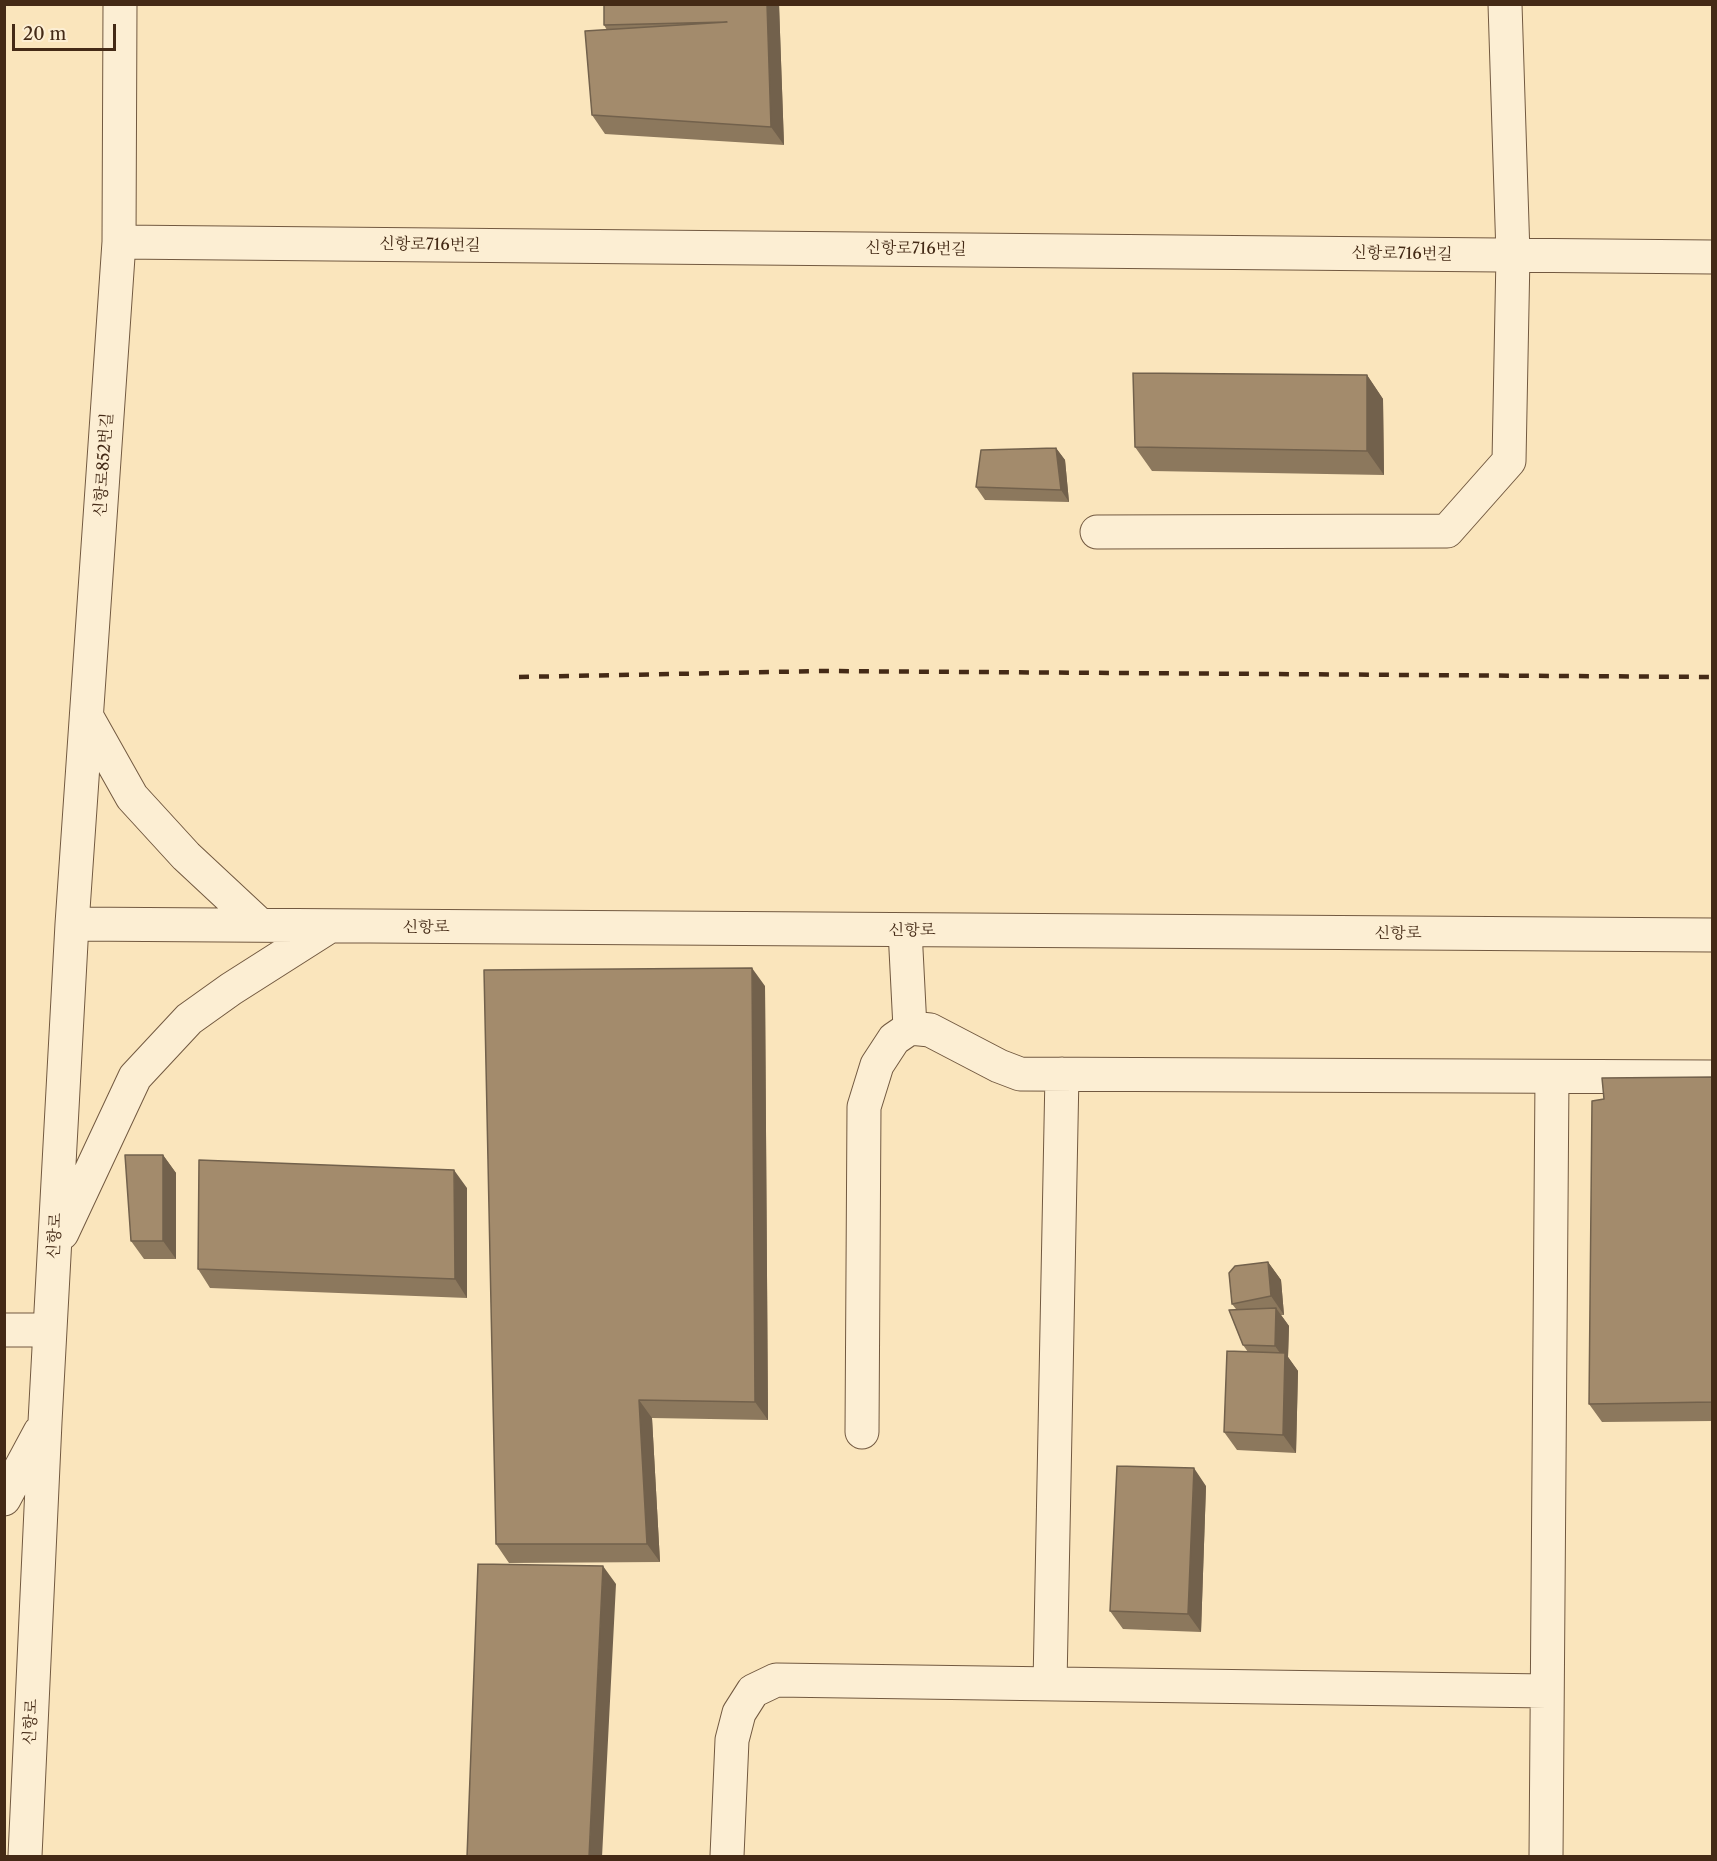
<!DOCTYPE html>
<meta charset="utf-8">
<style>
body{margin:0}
#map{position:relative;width:1717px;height:1861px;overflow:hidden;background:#fae5bc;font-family:"Libre Caslon Text",serif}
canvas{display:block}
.frame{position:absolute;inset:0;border:6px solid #442a16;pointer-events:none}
.scale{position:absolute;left:12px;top:24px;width:104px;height:27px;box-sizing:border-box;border:3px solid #442a16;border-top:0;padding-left:8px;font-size:18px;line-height:21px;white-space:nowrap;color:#442a16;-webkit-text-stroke:4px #fceed3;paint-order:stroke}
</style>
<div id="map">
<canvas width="1717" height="1861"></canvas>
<div class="frame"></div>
<div class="scale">20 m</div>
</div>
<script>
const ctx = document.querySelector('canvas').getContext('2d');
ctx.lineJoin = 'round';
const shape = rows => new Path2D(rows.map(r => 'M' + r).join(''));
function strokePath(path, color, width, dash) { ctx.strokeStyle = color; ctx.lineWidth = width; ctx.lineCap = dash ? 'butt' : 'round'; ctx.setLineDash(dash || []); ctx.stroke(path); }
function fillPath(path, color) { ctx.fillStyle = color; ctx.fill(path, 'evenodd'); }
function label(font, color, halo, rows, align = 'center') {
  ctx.font = font + ' "Libre Caslon Text","Noto Serif KR",serif'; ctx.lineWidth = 5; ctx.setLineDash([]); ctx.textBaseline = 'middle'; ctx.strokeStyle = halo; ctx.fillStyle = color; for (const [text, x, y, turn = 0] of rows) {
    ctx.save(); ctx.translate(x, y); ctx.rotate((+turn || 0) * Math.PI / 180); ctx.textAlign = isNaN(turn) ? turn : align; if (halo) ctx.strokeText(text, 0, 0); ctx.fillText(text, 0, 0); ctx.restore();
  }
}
const minor = shape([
 [119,242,1712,257],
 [1097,532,1447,531,1509,461,1513,255,1505,4],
 [87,717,132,797,186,856,260,925],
 [72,924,119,242,120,4],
 [905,930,910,1028],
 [62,1233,135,1077,189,1019,231,989,330,926],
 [4,1330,50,1330],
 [862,1432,864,1107,877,1065,894,1039,910,1028,930,1030,999,1066,1020,1074,1712,1077],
 [4,1499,40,1432],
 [1050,1684,1062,1074],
 [25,1856,45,1422,72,924,1712,935],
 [727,1856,732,1740,739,1713,753,1691,776,1680,1547,1691],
 [1546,1856,1552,1077]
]);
const rail = shape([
 [519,677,823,671,1712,677]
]);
const wall = shape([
 [779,4,784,145,605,134,592,115,607,30,604,25],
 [1367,375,1383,399,1384,475,1152,471,1135,447],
 [1056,448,1065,460,1069,502,985,500,976,487],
 [765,986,768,1420,652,1418,660,1562,509,1563,496,1544],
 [1713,1077,1713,1421,1602,1422,1589,1404],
 [163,1155,176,1173,176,1259,144,1259,131,1241],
 [467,1188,467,1298,210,1288,198,1269],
 [1268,1262,1281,1280,1284,1315,1281,1315,1289,1326,1288,1357,1298,1371,1296,1453,1237,1450,1224,1432,1248,1352,1243,1345,1236,1309,1232,1304],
 [1206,1486,1201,1632,1123,1629,1110,1611]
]);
const shadedWall = shape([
 [767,4,779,4,784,145,771,127],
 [1367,375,1383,399,1384,475,1367,451],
 [1056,448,1065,460,1069,502,1061,490],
 [752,968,765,986,768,1420,755,1402],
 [163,1155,176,1173,176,1259,163,1241],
 [454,1170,467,1188,467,1298,455,1279],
 [1268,1262,1281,1280,1284,1315,1271,1296],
 [1276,1308,1289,1326,1288,1357,1298,1371,1296,1453,1283,1435,1285,1360,1275,1346],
 [639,1400,652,1418,660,1562,647,1544],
 [1194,1468,1206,1486,1201,1632,1188,1614],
 [603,1566,616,1584,602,1857,589,1857]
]);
const building = shape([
 [604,4,767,4,771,127,592,115,585,31,727,22,604,25,604,4],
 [1133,373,1367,375,1367,451,1135,447,1133,373],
 [1056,448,1061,490,976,487,981,450,1056,448],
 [752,968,755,1402,639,1400,647,1544,496,1544,484,970,752,968],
 [1713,1077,1713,1402,1589,1404,1592,1101,1604,1099,1602,1078,1713,1077],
 [125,1155,163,1155,163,1241,131,1241,125,1155],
 [199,1160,454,1170,455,1279,198,1269,199,1160],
 [1268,1262,1271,1296,1232,1304,1229,1273,1235,1266,1268,1262],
 [1276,1308,1275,1346,1243,1345,1229,1310,1276,1308],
 [1227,1351,1285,1353,1283,1435,1224,1432,1227,1351],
 [1117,1466,1194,1468,1188,1614,1110,1611,1117,1466],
 [478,1564,603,1566,589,1857,467,1857,478,1564]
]);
const streetNames = [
 ["신항로716번길",430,245,1],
 ["신항로716번길",916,249,1],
 ["신항로716번길",1402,254,1],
 ["신항로852번길",104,465,-86],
 ["신항로",426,927],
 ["신항로",912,930],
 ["신항로",1398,933],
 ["신항로",55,1236,-87],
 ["신항로",31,1722,-87]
];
strokePath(minor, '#725940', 35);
strokePath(minor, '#fceed3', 33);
strokePath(rail, '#442a16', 4.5, [10, 10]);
fillPath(wall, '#8c785d');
fillPath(shadedWall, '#72614c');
fillPath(building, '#a38b6c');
strokePath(building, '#72614c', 1.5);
label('16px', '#442a16', '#fceed3', streetNames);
</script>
